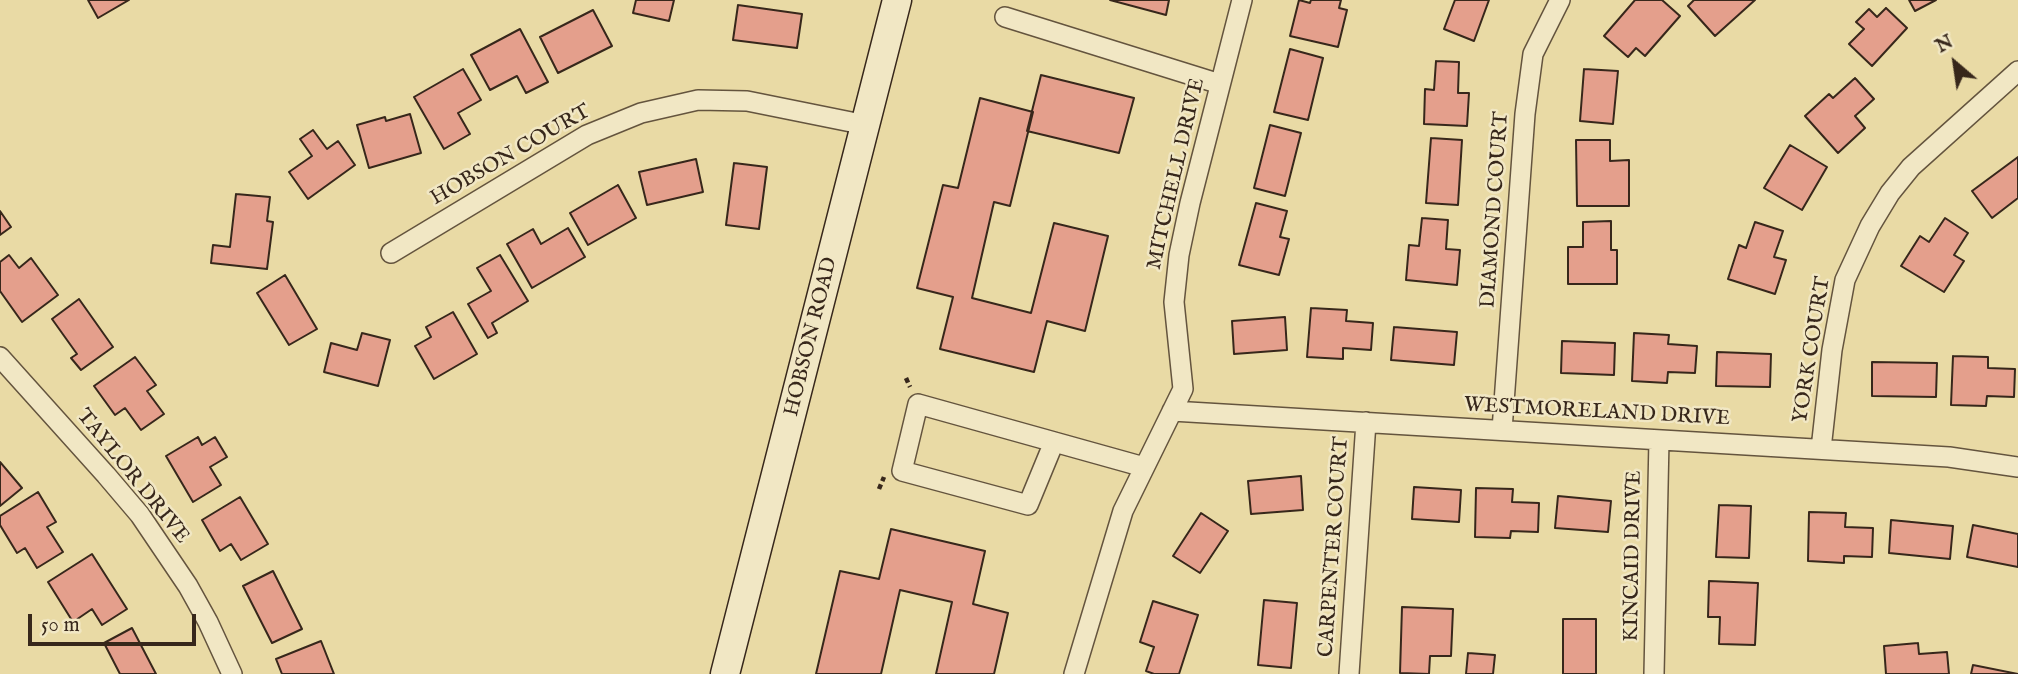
<!DOCTYPE html>
<style>
body{margin:0}
#map{position:relative;width:2018px;height:674px;overflow:hidden;background:#e9daa5;font-family:"IM FELL English",serif}
canvas{display:block}
.north{position:absolute;left:1920px;top:28px;width:70px;height:70px;-webkit-text-stroke:5px #f1e7c4;paint-order:stroke;rotate:331deg;font-size:19px;font-weight:700;line-height:28px;text-align:center;color:#37271b}
.north::after{content:'';display:block;margin:auto;width:24px;height:32px;background:#37271b;clip-path:polygon(50% 0,100% 100%,50% 72%,0 100%)}
.scale{position:absolute;left:28px;top:614px;width:168px;height:32px;box-sizing:border-box;border:4px solid #37271b;border-top:0;padding-left:9px;font-size:21px;line-height:24px;white-space:nowrap;color:#37271b;-webkit-text-stroke:5px #f1e7c4;paint-order:stroke}
</style>
<div id="map">
<canvas width="2018" height="674"></canvas>
<div class="north">N</div>
<div class="scale">50 m</div>
</div>
<script>
const ctx = document.querySelector('canvas').getContext('2d');
ctx.lineJoin = 'round';
function fillPath(path, color) { ctx.fillStyle = color; ctx.fill(path, 'evenodd'); }
const shape = rows => new Path2D(rows.map(r => 'M' + r).join(''));
function strokePath(path, color, width, dash) { ctx.strokeStyle = color; ctx.lineWidth = width; ctx.lineCap = dash ? 'butt' : 'round'; ctx.setLineDash(dash || []); ctx.stroke(path); }
function label(font, color, halo, rows, align = 'center') {
  ctx.font = font + ' "IM FELL English",serif'; ctx.lineWidth = 5; ctx.setLineDash([]); ctx.textBaseline = 'middle'; ctx.strokeStyle = halo; ctx.fillStyle = color; for (const [text, x, y, turn = 0] of rows) {
    ctx.save(); ctx.translate(x, y); ctx.rotate((+turn || 0) * Math.PI / 180); ctx.textAlign = isNaN(turn) ? turn : align; if (halo) ctx.strokeText(text, 0, 0); ctx.fillText(text, 0, 0); ctx.restore();
  }
}
const building = shape([
 [88,0,129,0,98,18,88,0],
 [636,0,674,0,669,21,633,13,636,0],
 [1110,0,1169,0,1166,15,1110,0],
 [1299,0,1310,3,1311,0,1341,0,1339,8,1347,10,1338,47,1290,36,1299,0],
 [1455,0,1489,0,1474,41,1444,29,1455,0],
 [1635,0,1662,0,1680,16,1645,56,1636,48,1628,57,1604,36,1635,0],
 [1694,0,1755,0,1715,36,1688,6,1694,0],
 [1909,0,1936,0,1915,11,1909,0],
 [738,5,802,14,797,48,733,40,738,5],
 [1886,8,1907,28,1872,66,1849,44,1864,29,1856,22,1869,9,1877,17,1886,8],
 [593,10,612,46,558,73,540,37,593,10],
 [520,29,548,82,526,93,517,76,490,90,471,55,520,29],
 [1290,49,1323,58,1308,120,1274,112,1290,49],
 [1436,61,1459,62,1458,93,1469,93,1467,126,1424,124,1425,89,1434,90,1436,61],
 [463,69,481,100,458,113,470,134,444,149,414,97,463,69],
 [1584,69,1618,71,1613,124,1580,121,1584,69],
 [1041,75,1134,98,1119,153,1027,131,1041,75],
 [1855,78,1874,99,1855,116,1865,128,1838,153,1805,116,1829,94,1833,98,1855,78],
 [980,98,1033,112,1010,206,994,202,972,298,1031,313,1054,223,1108,236,1085,331,1047,321,1034,372,940,349,953,297,917,288,943,185,958,188,980,98],
 [410,114,421,153,369,168,357,125,385,117,386,121,410,114],
 [1270,125,1301,133,1285,196,1254,188,1270,125],
 [313,130,327,149,338,141,355,165,308,199,289,172,312,156,300,139,313,130],
 [1431,138,1462,140,1458,205,1426,203,1431,138],
 [1576,140,1610,140,1610,161,1629,160,1629,206,1577,206,1576,140],
 [1790,145,1827,167,1802,210,1764,188,1790,145],
 [2018,157,2018,198,1992,218,1972,191,2018,157],
 [696,159,703,192,647,205,639,172,696,159],
 [734,163,767,167,759,229,726,225,734,163],
 [618,185,636,218,588,245,570,213,618,185],
 [236,194,270,197,267,221,273,222,267,269,211,263,213,245,230,247,236,194],
 [1256,203,1287,211,1280,237,1289,239,1279,275,1239,265,1256,203],
 [0,211,11,227,0,235,0,211],
 [1422,218,1448,220,1446,249,1460,250,1457,285,1406,280,1409,245,1419,246,1422,218],
 [1945,218,1968,233,1954,255,1964,261,1944,292,1901,266,1920,236,1929,242,1945,218],
 [1611,221,1611,250,1617,250,1617,284,1568,284,1568,247,1583,247,1583,222,1611,221],
 [1755,222,1783,231,1774,257,1786,260,1775,294,1728,279,1739,245,1746,248,1755,222],
 [568,228,585,257,532,288,507,244,533,229,541,244,568,228],
 [9,255,19,268,31,258,58,295,22,322,0,291,0,262,9,255],
 [500,255,528,301,492,323,497,333,488,338,468,304,491,291,477,268,500,255],
 [285,275,317,329,289,345,257,293,285,275],
 [79,299,113,347,81,370,71,358,77,354,52,319,79,299],
 [1311,308,1347,310,1346,321,1373,323,1371,350,1343,348,1343,359,1307,357,1311,308],
 [453,312,477,354,434,379,415,346,431,337,426,327,453,312],
 [1285,317,1287,350,1234,354,1232,321,1285,317],
 [1394,327,1457,332,1454,365,1391,360,1394,327],
 [362,333,390,340,378,386,324,372,331,343,357,350,362,333],
 [1634,333,1669,335,1668,344,1697,346,1695,373,1668,372,1667,383,1632,381,1634,333],
 [1562,341,1615,343,1614,375,1561,373,1562,341],
 [1717,352,1771,354,1770,387,1716,386,1717,352],
 [1953,356,1988,357,1988,368,2015,369,2014,397,1987,396,1986,406,1951,405,1953,356],
 [135,357,156,385,147,391,164,414,141,430,125,408,115,415,94,386,135,357],
 [1872,362,1937,363,1936,397,1872,396,1872,362],
 [198,437,202,445,215,437,227,457,210,467,221,485,193,502,166,456,198,437],
 [0,462,22,488,0,506,0,462],
 [1301,476,1303,510,1251,514,1248,481,1301,476],
 [1414,487,1461,490,1459,522,1412,519,1414,487],
 [1476,488,1513,489,1512,502,1539,503,1538,532,1511,531,1510,538,1475,537,1476,488],
 [38,492,56,522,47,527,63,552,37,568,25,548,17,553,0,525,0,516,38,492],
 [1558,496,1611,501,1608,532,1555,528,1558,496],
 [240,497,268,544,241,560,231,544,220,551,202,520,240,497],
 [1719,505,1751,506,1749,558,1716,557,1719,505],
 [1809,512,1846,513,1845,527,1873,528,1872,557,1844,556,1844,563,1808,561,1809,512],
 [1201,513,1228,531,1200,573,1173,556,1201,513],
 [1891,520,1953,526,1950,559,1889,553,1891,520],
 [1973,525,2018,534,2018,567,1967,557,1973,525],
 [891,529,985,551,973,604,1008,613,994,674,936,674,952,602,900,590,881,674,816,674,840,571,879,579,891,529],
 [92,554,127,609,102,625,92,609,73,622,48,582,92,554],
 [273,571,302,629,272,643,243,586,273,571],
 [1709,581,1758,583,1755,645,1719,644,1720,617,1708,617,1709,581],
 [1264,600,1297,603,1291,668,1258,665,1264,600],
 [1153,601,1198,615,1179,674,1154,674,1146,671,1154,647,1140,642,1153,601],
 [1402,607,1453,609,1451,656,1430,656,1429,674,1400,673,1402,607],
 [1563,619,1596,619,1596,674,1563,674,1563,619],
 [132,628,156,674,120,674,104,643,132,628],
 [321,641,334,674,282,674,276,659,321,641],
 [1918,643,1919,654,1947,652,1949,674,1886,674,1884,646,1918,643],
 [1468,653,1495,655,1493,674,1466,674,1468,653],
 [1973,665,2018,674,1971,674,1973,665]
]);
const path = shape([
 [906,378,910,387],
 [879,489,884,477]
]);
const street = shape([
 [1005,17,1220,84],
 [391,253,587,135,641,113,698,100,747,101,866,125],
 [0,357,106,475,140,515,188,586,208,622,232,674],
 [1172,411,1949,457,2018,467],
 [1502,430,1525,114,1533,54,1560,0],
 [1054,442,1028,505,902,471,918,404,1144,467],
 [1821,449,1832,350,1845,280,1870,226,1890,193,1911,167,2018,71],
 [1074,674,1123,511,1183,389,1174,302,1179,255,1190,203,1242,0],
 [1349,674,1366,422],
 [1654,674,1659,440]
]);
const secondary = shape([
 [725,674,897,0]
]);
const streetNames = [
 ["HOBSON COURT",511,156,-30],
 ["MITCHELL DRIVE",1177,174,-77],
 ["DIAMOND COURT",1496,210,-86],
 ["HOBSON ROAD",812,337,-76],
 ["YORK COURT",1813,350,-81],
 ["WESTMORELAND DRIVE",1597,413,3],
 ["TAYLOR DRIVE",132,477,51],
 ["CARPENTER COURT",1335,547,-86],
 ["KINCAID DRIVE",1634,556,-89]
];
fillPath(building, '#e49f8c');
strokePath(building, '#37271b', 2);
strokePath(street, '#64543e', 22);
strokePath(secondary, '#37271b', 31);
strokePath(path, '#37271b', 4.5, [5, 3.5]);
strokePath(street, '#f1e7c4', 19);
strokePath(secondary, '#f1e7c4', 28);
label('21px', '#37271b', '#f1e7c4', streetNames);
</script>
